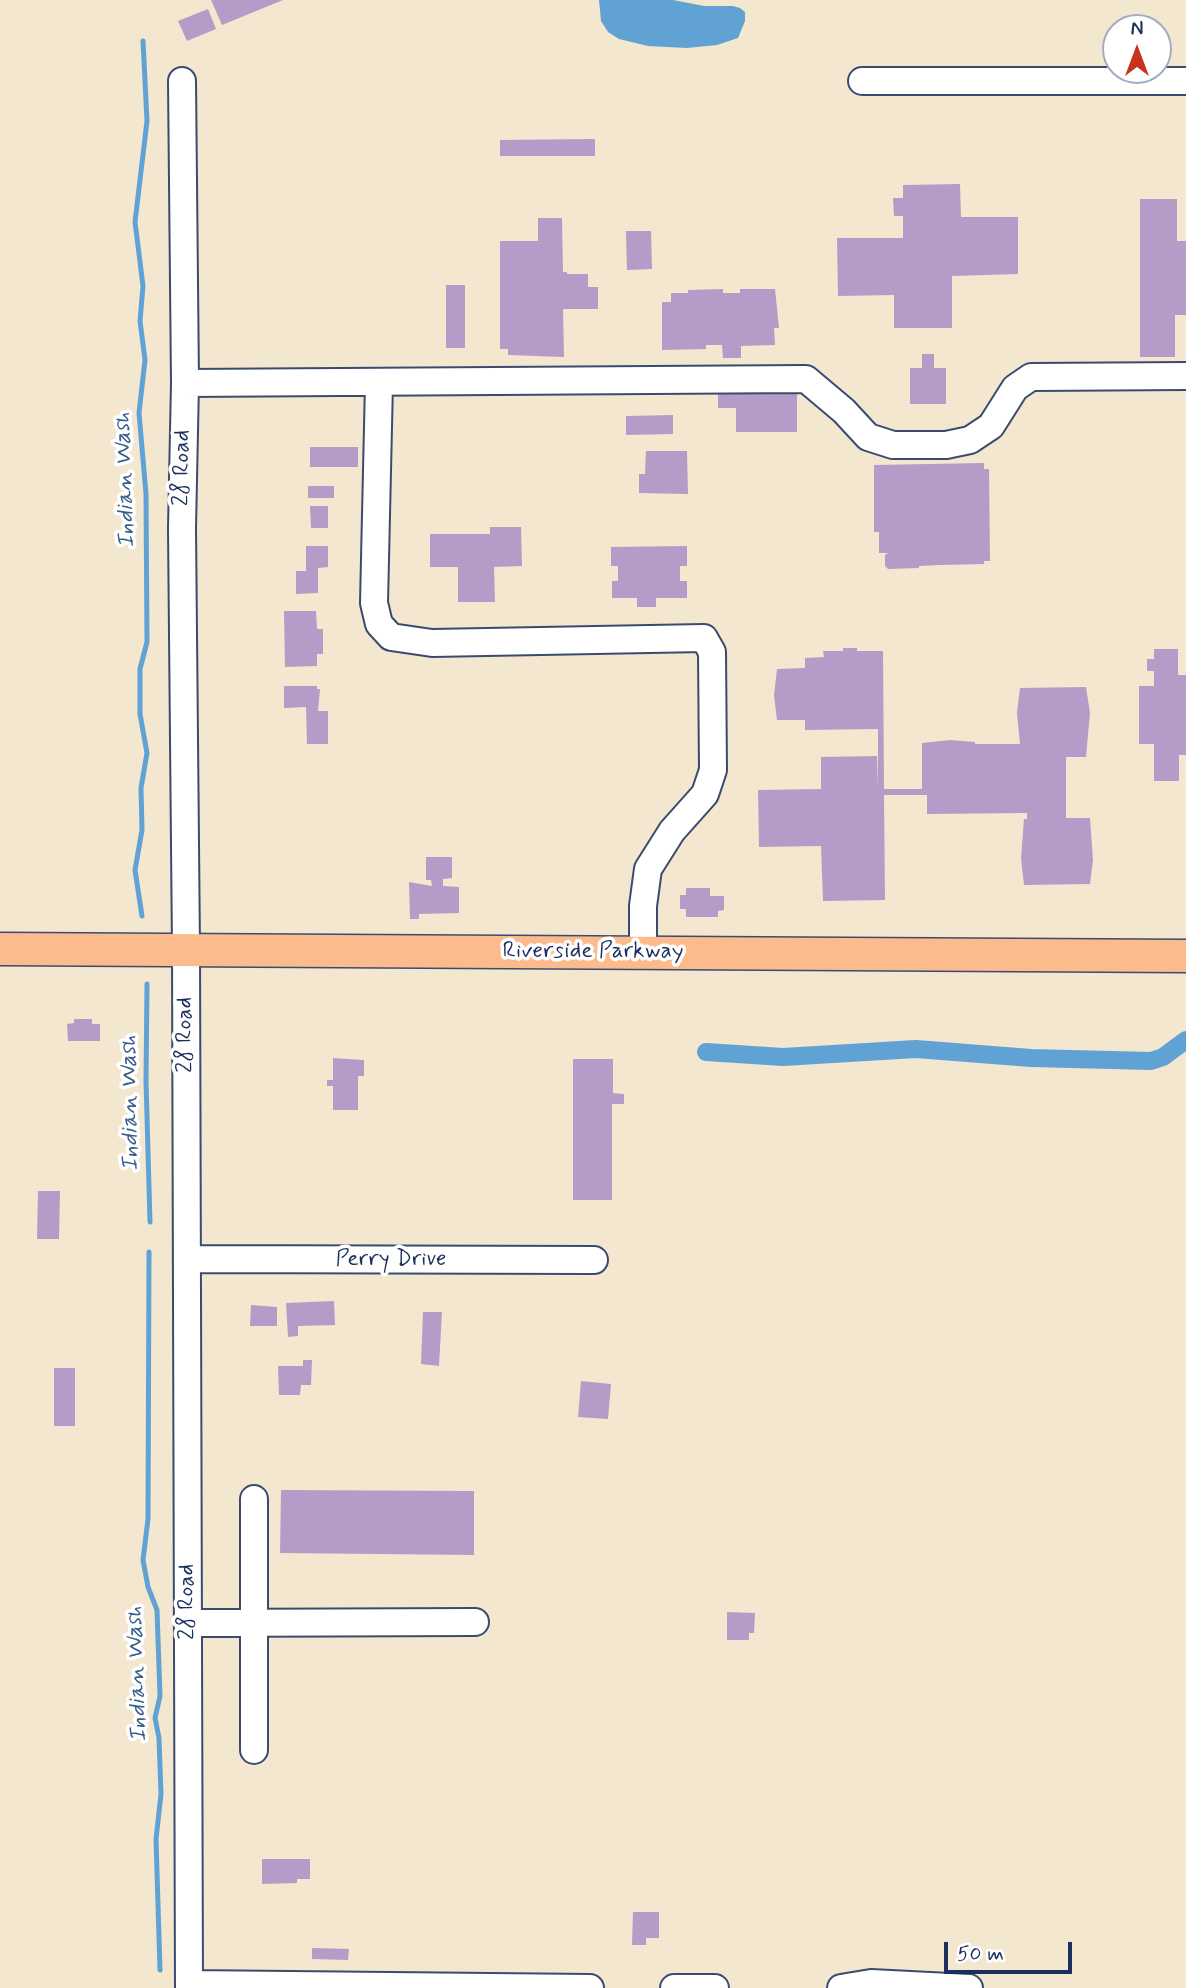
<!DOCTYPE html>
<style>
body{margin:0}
#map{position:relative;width:1186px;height:1988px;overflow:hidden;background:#f3e7cf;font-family:Mynerve,sans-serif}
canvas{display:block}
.north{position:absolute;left:1102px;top:14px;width:70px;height:70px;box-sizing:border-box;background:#fff;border:2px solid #a4acbf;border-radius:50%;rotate:0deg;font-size:19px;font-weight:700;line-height:28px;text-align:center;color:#1b2f5e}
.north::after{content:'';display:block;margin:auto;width:24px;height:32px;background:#c8321e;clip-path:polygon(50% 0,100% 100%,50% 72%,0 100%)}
.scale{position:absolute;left:944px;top:1942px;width:128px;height:32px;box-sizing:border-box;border:4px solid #1b2f5e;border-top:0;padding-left:9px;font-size:21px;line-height:24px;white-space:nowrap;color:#1b2f5e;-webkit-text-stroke:5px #fff;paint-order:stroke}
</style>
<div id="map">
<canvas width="1186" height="1988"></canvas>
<div class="north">N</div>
<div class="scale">50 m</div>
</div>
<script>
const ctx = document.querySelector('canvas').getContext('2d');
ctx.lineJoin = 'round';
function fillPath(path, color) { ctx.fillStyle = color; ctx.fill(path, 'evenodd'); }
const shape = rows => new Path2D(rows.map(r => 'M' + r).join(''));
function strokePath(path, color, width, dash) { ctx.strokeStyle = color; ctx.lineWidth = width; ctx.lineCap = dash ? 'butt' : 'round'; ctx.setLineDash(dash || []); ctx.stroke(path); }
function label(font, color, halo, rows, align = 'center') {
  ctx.font = font + ' Mynerve,sans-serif'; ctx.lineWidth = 7; ctx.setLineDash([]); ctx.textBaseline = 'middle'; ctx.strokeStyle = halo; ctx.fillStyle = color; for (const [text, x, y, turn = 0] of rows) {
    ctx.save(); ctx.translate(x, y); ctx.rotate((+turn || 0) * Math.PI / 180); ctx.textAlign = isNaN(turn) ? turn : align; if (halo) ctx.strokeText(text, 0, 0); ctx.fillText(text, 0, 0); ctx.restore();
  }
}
const water = shape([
 [599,0,673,0,704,6,733,6,740,8,745,12,745,21,738,38,717,45,687,48,648,46,619,39,608,32,601,21]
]);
const stream = shape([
 [142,916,135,870,142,830,141,788,147,753,140,714,140,669,147,642,146,494,139,413,145,360,140,321,143,286,135,222,147,121,143,41],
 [147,984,146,1081,150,1222],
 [149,1252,148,1519,143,1560,148,1587,157,1610,160,1696,155,1718,159,1738,161,1794,156,1839,160,1970]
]);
const canal = shape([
 [706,1052,783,1057,916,1049,1031,1058,1151,1061,1163,1057,1186,1040]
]);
const building = shape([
 [211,0,283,0,222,25],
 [208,9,216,29,187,41,178,21],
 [595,139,595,156,500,156,500,140],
 [960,184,961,217,1018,217,1018,274,952,276,952,328,894,328,894,295,838,296,837,238,903,238,903,216,894,216,893,198,903,198,903,185],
 [1140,199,1177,199,1177,241,1186,241,1186,315,1175,315,1175,357,1140,357],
 [538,218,562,218,563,272,567,272,567,274,588,274,588,287,598,287,598,309,563,309,564,357,508,355,508,349,500,349,500,241,538,241],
 [626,231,651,231,652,269,627,270],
 [446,285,465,285,465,348,446,348],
 [723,289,723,293,740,293,740,289,775,289,779,328,774,328,775,345,741,346,741,358,723,358,722,345,706,345,706,349,662,350,662,302,671,302,671,293,688,293,688,290],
 [922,354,934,354,934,368,946,368,946,404,910,404,910,368,922,368],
 [718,392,797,392,797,432,736,432,736,408,718,408],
 [673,415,673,434,626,435,626,416],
 [310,447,358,447,358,467,310,467],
 [646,451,687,451,688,494,639,493,639,474,645,474],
 [984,463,984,469,989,469,990,561,984,561,984,564,940,565,919,566,919,568,888,569,885,566,885,555,888,553,879,553,879,532,874,532,874,465],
 [308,486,334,486,334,498,308,498],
 [310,506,328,506,328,528,311,528],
 [490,527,521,527,522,566,494,567,495,602,458,602,458,567,430,567,430,534,490,534],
 [306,546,328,546,328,567,318,568,318,593,296,594,296,571,306,571],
 [687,546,687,566,680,566,680,581,687,581,687,598,656,598,656,607,637,607,637,598,612,598,612,581,618,581,618,566,611,566,611,547],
 [284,611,316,611,317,629,323,629,323,654,317,654,317,666,285,667],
 [843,648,857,648,857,651,883,651,884,789,922,789,922,743,950,740,975,742,975,744,1020,744,1017,713,1020,688,1086,687,1090,713,1086,757,1066,757,1066,818,1090,818,1093,860,1090,884,1024,885,1021,858,1024,819,1027,819,1027,813,927,814,927,795,884,795,885,900,823,901,821,846,759,847,758,790,821,789,821,757,877,756,878,788,878,729,805,730,805,720,777,720,774,695,777,669,805,668,805,658,824,657,823,651,843,651],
 [1154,649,1178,649,1178,675,1186,675,1186,755,1179,755,1179,781,1154,781,1154,744,1139,744,1139,686,1154,686,1154,671,1147,671,1147,659,1154,659],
 [284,686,317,686,317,689,320,689,318,711,328,711,328,744,307,744,306,707,284,708],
 [426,857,452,857,452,878,443,879,443,886,459,887,459,913,419,914,419,919,410,919,409,882,432,886,431,880,426,880],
 [686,888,710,888,710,896,724,896,724,910,718,911,718,917,686,917,686,909,680,909,680,895,686,895],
 [74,1019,92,1019,92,1024,100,1024,100,1041,68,1041,67,1024,74,1023],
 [333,1058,364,1060,364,1076,358,1076,358,1110,333,1110,333,1086,327,1086,327,1080,333,1080],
 [573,1059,613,1059,613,1093,624,1094,624,1104,612,1104,612,1200,573,1200],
 [38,1191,60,1191,59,1239,37,1239],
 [334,1301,335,1325,298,1326,298,1336,288,1337,286,1303],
 [251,1305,277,1307,277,1326,250,1326],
 [423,1312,442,1312,439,1366,421,1364],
 [303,1360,312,1360,311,1385,301,1385,300,1395,279,1395,278,1366,303,1366],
 [54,1368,75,1368,75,1426,54,1426],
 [581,1381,611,1384,608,1419,578,1417],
 [281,1490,474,1491,474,1555,280,1553],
 [727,1612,755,1613,754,1633,749,1633,749,1640,727,1640],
 [262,1859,310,1859,310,1879,297,1879,297,1883,262,1884],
 [633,1912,659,1912,659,1938,646,1938,646,1945,632,1945],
 [312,1948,349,1949,348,1960,312,1959]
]);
const minor = shape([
 [182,81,185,383,182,528,186,949,189,1988],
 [862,81,1186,81],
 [185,383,806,379,844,411,868,437,893,445,946,445,970,440,991,426,1015,388,1031,377,1186,376],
 [379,383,374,603,379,624,391,637,432,643,704,638,712,652,713,770,705,794,672,831,648,869,643,906,643,952],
 [188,1259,594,1260],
 [188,1623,475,1622],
 [254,1750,254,1499],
 [189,1984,590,1988],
 [674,1988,715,1988],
 [841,1988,871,1983,969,1988]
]);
const major = shape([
 [0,949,1186,956]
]);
const streetNames = [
 ["28 Road",183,468,-89],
 ["Riverside Parkway",593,952],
 ["28 Road",186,1035,-90],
 ["Perry Drive",391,1260],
 ["28 Road",188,1602,-90]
];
const waterNames = [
 ["Indian Wash",126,480,-92],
 ["Indian Wash",131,1103,-91],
 ["Indian Wash",138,1674,-92]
];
fillPath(water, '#61a2d4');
strokePath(stream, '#61a2d4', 5);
strokePath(canal, '#61a2d4', 18);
fillPath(building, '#b59bc8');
strokePath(minor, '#3b4b6f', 30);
strokePath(major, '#3b4b6f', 35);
strokePath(minor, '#fff', 26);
strokePath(major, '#fbbb8d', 32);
label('23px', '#1b2f5e', '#fff', streetNames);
label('italic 24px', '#375d8d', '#fff', waterNames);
</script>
